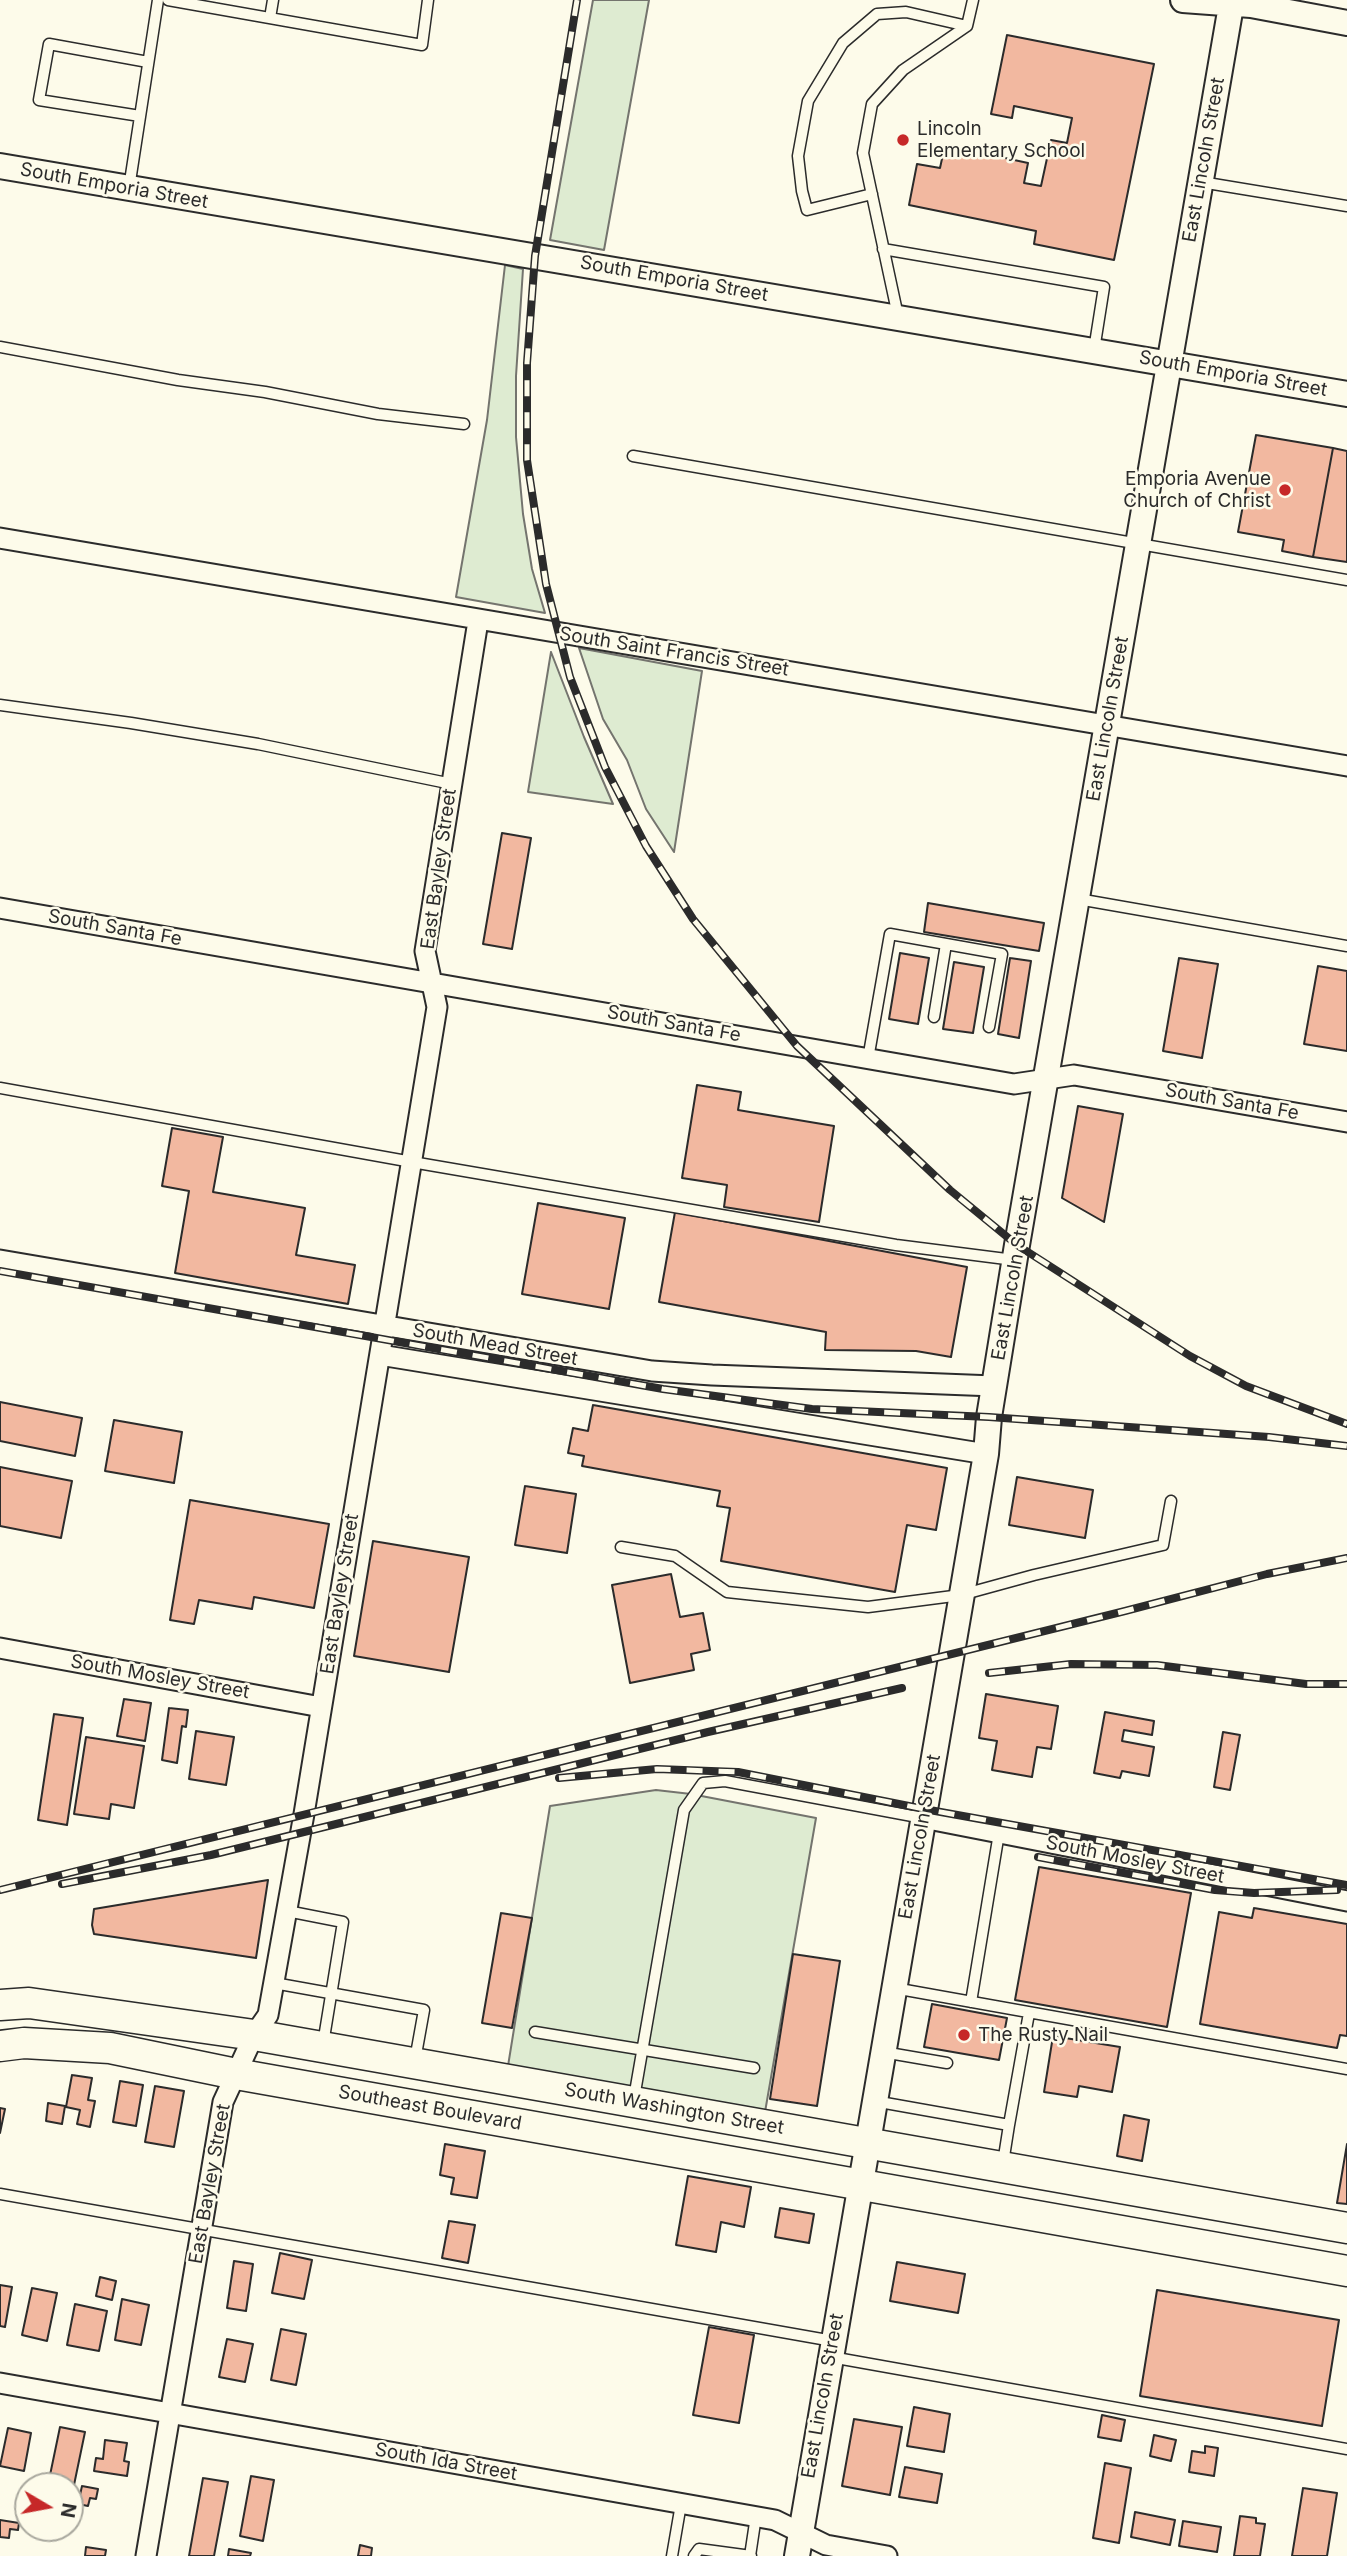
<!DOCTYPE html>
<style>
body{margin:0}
#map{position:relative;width:1347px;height:2556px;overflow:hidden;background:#fdfbea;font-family:Inter,sans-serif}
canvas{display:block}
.north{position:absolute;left:14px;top:2472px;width:70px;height:70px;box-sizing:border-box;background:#fdfbea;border:2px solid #a9a89e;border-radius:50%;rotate:100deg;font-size:19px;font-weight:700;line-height:28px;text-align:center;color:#2b2b2b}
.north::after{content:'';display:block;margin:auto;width:24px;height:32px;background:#c62828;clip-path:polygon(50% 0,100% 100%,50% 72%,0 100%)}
</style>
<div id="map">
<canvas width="1347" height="2556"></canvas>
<div class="north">N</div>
</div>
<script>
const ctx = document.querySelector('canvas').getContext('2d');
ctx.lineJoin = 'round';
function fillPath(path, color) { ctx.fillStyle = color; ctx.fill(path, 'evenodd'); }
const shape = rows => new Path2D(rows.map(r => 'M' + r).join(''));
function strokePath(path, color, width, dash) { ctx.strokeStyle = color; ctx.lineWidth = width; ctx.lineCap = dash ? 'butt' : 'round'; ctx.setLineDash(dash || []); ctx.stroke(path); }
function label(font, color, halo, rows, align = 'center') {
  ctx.font = font + ' Inter,sans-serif'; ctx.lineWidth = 5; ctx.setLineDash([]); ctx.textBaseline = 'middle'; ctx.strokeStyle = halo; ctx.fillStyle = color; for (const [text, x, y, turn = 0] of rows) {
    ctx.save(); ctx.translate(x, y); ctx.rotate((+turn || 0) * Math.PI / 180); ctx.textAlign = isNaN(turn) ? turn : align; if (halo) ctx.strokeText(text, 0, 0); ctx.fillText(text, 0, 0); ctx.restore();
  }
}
const green = shape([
 [593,0,649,0,604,250,550,240,593,0],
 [505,265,523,269,516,376,516,437,523,514,532,569,545,613,456,597,487,420,505,265],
 [579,648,702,671,674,852,646,809,627,760,603,719,579,648],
 [551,652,584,737,613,804,528,792,551,652],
 [656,1790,691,1794,816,1818,765,2112,508,2066,550,1806,656,1790]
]);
const building = shape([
 [1007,35,1154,64,1114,260,1034,244,1036,231,909,205,917,164,940,168,945,145,1028,163,1024,183,1041,186,1051,140,1067,143,1072,118,1014,106,1012,118,991,114,1007,35],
 [1256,435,1333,448,1313,557,1282,551,1284,540,1238,532,1256,435],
 [1333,448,1347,451,1347,562,1313,557,1333,448],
 [502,833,531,838,512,949,483,944,502,833],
 [928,903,1044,923,1039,951,924,932,928,903],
 [900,953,929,958,918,1024,889,1019,900,953],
 [1010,958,1031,961,1019,1038,998,1034,1010,958],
 [1179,958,1218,964,1202,1058,1163,1051,1179,958],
 [954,962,984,967,973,1033,943,1029,954,962],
 [1318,966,1347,971,1347,1051,1304,1044,1318,966],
 [697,1085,741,1092,738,1110,834,1126,819,1222,724,1207,727,1185,682,1178,697,1085],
 [1078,1106,1123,1114,1104,1222,1062,1198,1078,1106],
 [172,1128,223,1137,213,1192,305,1208,296,1255,355,1265,348,1304,175,1273,189,1191,162,1186,172,1128],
 [538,1203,625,1218,609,1309,522,1294,538,1203],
 [675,1212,967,1267,951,1357,916,1351,825,1350,826,1332,659,1302,675,1212],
 [0,1402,82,1418,75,1456,0,1441,0,1402],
 [593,1405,947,1468,936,1530,907,1525,895,1592,721,1561,730,1508,717,1506,720,1491,582,1466,584,1456,568,1453,573,1428,588,1431,593,1405],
 [114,1420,182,1432,174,1483,105,1471,114,1420],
 [0,1467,72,1481,61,1538,0,1526,0,1467],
 [1017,1477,1093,1490,1085,1538,1009,1525,1017,1477],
 [525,1486,576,1494,567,1553,515,1545,525,1486],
 [190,1500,329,1524,314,1608,254,1597,252,1609,199,1600,194,1624,170,1620,190,1500],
 [373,1541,469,1557,449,1672,354,1656,373,1541],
 [671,1574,680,1617,703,1613,710,1650,691,1654,694,1670,630,1683,612,1585,671,1574],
 [986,1694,1058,1706,1051,1749,1037,1747,1032,1777,992,1770,997,1741,979,1738,986,1694],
 [124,1699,151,1703,145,1741,117,1736,124,1699],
 [169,1708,188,1710,186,1727,182,1726,177,1763,162,1760,169,1708],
 [1105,1712,1154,1721,1152,1735,1124,1730,1122,1741,1154,1747,1149,1776,1122,1771,1120,1778,1094,1773,1105,1712],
 [54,1714,83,1718,67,1825,38,1820,54,1714],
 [196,1731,234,1737,226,1785,189,1779,196,1731],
 [1223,1732,1240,1735,1230,1790,1214,1787,1223,1732],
 [86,1737,144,1746,134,1808,111,1804,109,1819,74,1814,86,1737],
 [1039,1867,1191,1893,1167,2027,1015,2000,1039,1867],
 [268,1880,256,1958,94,1934,92,1925,94,1909,268,1880],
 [1254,1908,1347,1924,1347,2036,1340,2035,1337,2048,1200,2024,1219,1912,1252,1918,1254,1908],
 [501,1913,532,1918,512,2028,482,2023,501,1913],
 [793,1954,840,1961,817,2106,770,2099,793,1954],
 [932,2004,1007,2018,999,2060,924,2047,932,2004],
 [1053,2036,1120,2047,1112,2092,1079,2086,1077,2097,1044,2092,1053,2036],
 [72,2075,92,2078,88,2100,95,2101,90,2127,77,2124,80,2110,66,2107,72,2075],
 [120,2081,143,2085,136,2126,113,2122,120,2081],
 [155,2086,184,2091,174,2147,145,2142,155,2086],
 [48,2103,65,2106,62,2124,46,2121,48,2103],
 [0,2108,5,2109,0,2133,0,2108],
 [1124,2115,1149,2120,1142,2161,1117,2156,1124,2115],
 [445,2144,485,2151,477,2198,451,2194,454,2178,440,2175,445,2144],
 [1347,2144,1347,2204,1337,2203,1347,2144],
 [688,2176,751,2187,744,2227,721,2222,716,2252,676,2245,688,2176],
 [780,2208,814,2214,809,2243,775,2237,780,2208],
 [449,2221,475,2225,468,2263,442,2258,449,2221],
 [280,2253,312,2260,304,2299,272,2293,280,2253],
 [234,2261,253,2264,246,2311,227,2308,234,2261],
 [897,2262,965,2274,958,2313,890,2301,897,2262],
 [100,2277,116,2281,112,2300,96,2296,100,2277],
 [0,2285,12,2287,5,2327,0,2326,0,2285],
 [32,2288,57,2293,47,2341,22,2335,32,2288],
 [1157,2290,1339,2320,1322,2426,1140,2396,1157,2290],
 [122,2299,149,2305,141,2345,115,2340,122,2299],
 [75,2304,107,2311,99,2351,67,2345,75,2304],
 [709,2327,754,2335,739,2423,693,2415,709,2327],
 [281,2329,306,2334,296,2385,271,2380,281,2329],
 [227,2339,253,2344,245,2382,219,2377,227,2339],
 [914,2407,950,2414,944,2452,907,2446,914,2407],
 [1102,2415,1125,2420,1121,2441,1098,2437,1102,2415],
 [854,2419,902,2427,890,2495,842,2486,854,2419],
 [60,2427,85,2432,74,2485,49,2480,60,2427],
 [8,2428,31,2433,24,2471,0,2466,8,2428],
 [1154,2435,1176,2440,1171,2461,1150,2456,1154,2435],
 [105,2440,127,2443,124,2461,129,2462,127,2476,94,2471,96,2458,103,2459,105,2440],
 [1205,2446,1218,2448,1214,2476,1189,2472,1192,2451,1205,2453,1205,2446],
 [1105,2463,1131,2468,1119,2543,1093,2538,1105,2463],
 [905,2467,942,2474,937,2503,899,2497,905,2467],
 [251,2476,274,2480,263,2541,240,2536,251,2476],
 [203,2478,228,2482,214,2556,189,2556,203,2478],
 [82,2486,98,2489,96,2499,90,2498,88,2506,78,2504,82,2486],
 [1303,2488,1337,2493,1327,2556,1292,2556,1303,2488],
 [1135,2512,1175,2520,1170,2545,1131,2537,1135,2512],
 [1240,2516,1256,2518,1256,2523,1265,2524,1260,2556,1234,2556,1240,2516],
 [0,2520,19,2523,18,2530,10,2529,9,2538,0,2537,0,2520],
 [1183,2521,1221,2527,1217,2552,1179,2546,1183,2521],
 [30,2528,54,2528,53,2534,30,2530,30,2528],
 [360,2545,372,2548,371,2556,358,2556,360,2545],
 [86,2547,106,2550,105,2556,85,2556,86,2547],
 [229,2549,251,2553,250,2556,228,2556,229,2549]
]);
const service = shape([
 [168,0,422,45,428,0],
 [270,18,273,0],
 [140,116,39,100,49,44,148,62],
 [1201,182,1347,206],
 [129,188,158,0],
 [872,194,807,210,802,191,798,156,808,101,843,43,877,14,906,12,967,26],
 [883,249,1104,287,1094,350],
 [898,316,863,153,872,104,903,70,967,26,973,0],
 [0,347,178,380,265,392,378,414,464,424],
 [633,456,1347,580],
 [0,705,131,723,258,744,452,784],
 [1078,899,1347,946],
 [934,1017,946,944],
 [868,1059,890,934,1002,954,989,1027],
 [0,1088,412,1162,896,1245,1014,1260],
 [621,1547,675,1556,727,1592,868,1607,961,1595,1034,1575,1163,1545,1171,1501],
 [287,1911,343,1922,323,2044],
 [274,1983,424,2010,415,2060],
 [894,1988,1347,2069],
 [971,2002,999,1833],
 [535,2032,754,2068],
 [883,2052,947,2063],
 [634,2098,684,1810,703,1783,725,1781,923,1818],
 [874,2101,1009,2125,1029,2013],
 [1003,2163,1009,2125],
 [0,2194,833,2341],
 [831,2357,1347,2449],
 [672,2556,681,2504],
 [694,2556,699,2549,751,2556],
 [750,2556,756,2516]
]);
const minor = shape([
 [0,538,1347,766],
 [0,908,1014,1084,1074,1075,1347,1122],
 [0,1260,652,1371,712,1375,994,1386],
 [380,1355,986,1454],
 [0,1648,321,1707],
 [923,1818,1347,1901],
 [0,2383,775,2520,826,2545,887,2556],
 [146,2556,223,2102,254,2035,268,2015,304,1814,437,1007,425,951,478,621]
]);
const tertiary = shape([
 [1183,0,1251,5,1347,23],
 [0,166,1347,394],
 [797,2556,986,1454,989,1417,1017,1245,1232,0]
]);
const primary = shape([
 [0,2005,29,2003,254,2035,1347,2228],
 [0,2046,24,2043,110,2048,236,2074,1347,2271]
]);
const rail = shape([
 [577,0,535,256,527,363,527,460,546,584,570,677,605,767,646,846,693,919,797,1046,950,1190,1017,1245,1190,1356,1246,1386,1347,1424],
 [0,1271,663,1389,812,1409,989,1417,1269,1437,1347,1446],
 [989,1673,1071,1664,1157,1665,1306,1684,1347,1684],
 [559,1778,657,1769,738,1772,924,1809,1347,1885],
 [1038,1857,1215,1890,1254,1893,1337,1890],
 [62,1884,211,1855,708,1732,902,1688],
 [0,1890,1125,1611,1267,1574,1347,1558]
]);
const markers = [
 [903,140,7,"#c62828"],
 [1285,490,7,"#c62828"],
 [964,2035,7,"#c62828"]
];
const poiNames = [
 ["Lincoln",917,129],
 ["Elementary School",917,151],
 ["Emporia Avenue",1271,479,"right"],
 ["Church of Christ",1271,501,"right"],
 ["The Rusty Nail",978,2035]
];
const streetNames = [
 ["East Lincoln Street",1204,160,-80],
 ["South Emporia Street",114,186,10],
 ["South Emporia Street",674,279,10],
 ["South Emporia Street",1233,374,10],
 ["South Saint Francis Street",674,652,9],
 ["East Lincoln Street",1108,719,-80],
 ["East Bayley Street",439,869,-82],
 ["South Santa Fe",115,928,10],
 ["South Santa Fe",674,1024,10],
 ["South Santa Fe",1232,1102,10],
 ["East Lincoln Street",1013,1278,-80],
 ["South Mead Street",495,1345,10],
 ["East Bayley Street",340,1594,-81],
 ["South Mosley Street",160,1677,10],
 ["East Lincoln Street",920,1837,-80],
 ["South Mosley Street",1135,1860,11],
 ["Southeast Boulevard",430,2108,10],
 ["South Washington Street",674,2109,10],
 ["East Bayley Street",210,2184,-80],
 ["East Lincoln Street",823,2396,-80],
 ["South Ida Street",446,2462,10]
];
fillPath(green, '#deebd1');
strokePath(green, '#74746e', 2);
fillPath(building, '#f2b8a0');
strokePath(building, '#2b2b2b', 2);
strokePath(service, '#2b2b2b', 13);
strokePath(minor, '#2b2b2b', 23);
strokePath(tertiary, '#2b2b2b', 28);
strokePath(primary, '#2b2b2b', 33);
strokePath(service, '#fdfbea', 10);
strokePath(minor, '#fdfbea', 19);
strokePath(tertiary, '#fdfbea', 24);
strokePath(primary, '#fdfbea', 30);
strokePath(rail, '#2b2b2b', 8);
strokePath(rail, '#fdfbea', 5, [16]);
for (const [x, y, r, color] of markers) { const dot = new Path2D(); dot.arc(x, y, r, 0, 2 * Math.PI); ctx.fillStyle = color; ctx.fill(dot); strokePath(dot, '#fdfbea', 2.5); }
label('19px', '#2b2b2b', '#fdfbea', poiNames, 'left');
label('19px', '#2b2b2b', '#fdfbea', streetNames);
</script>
